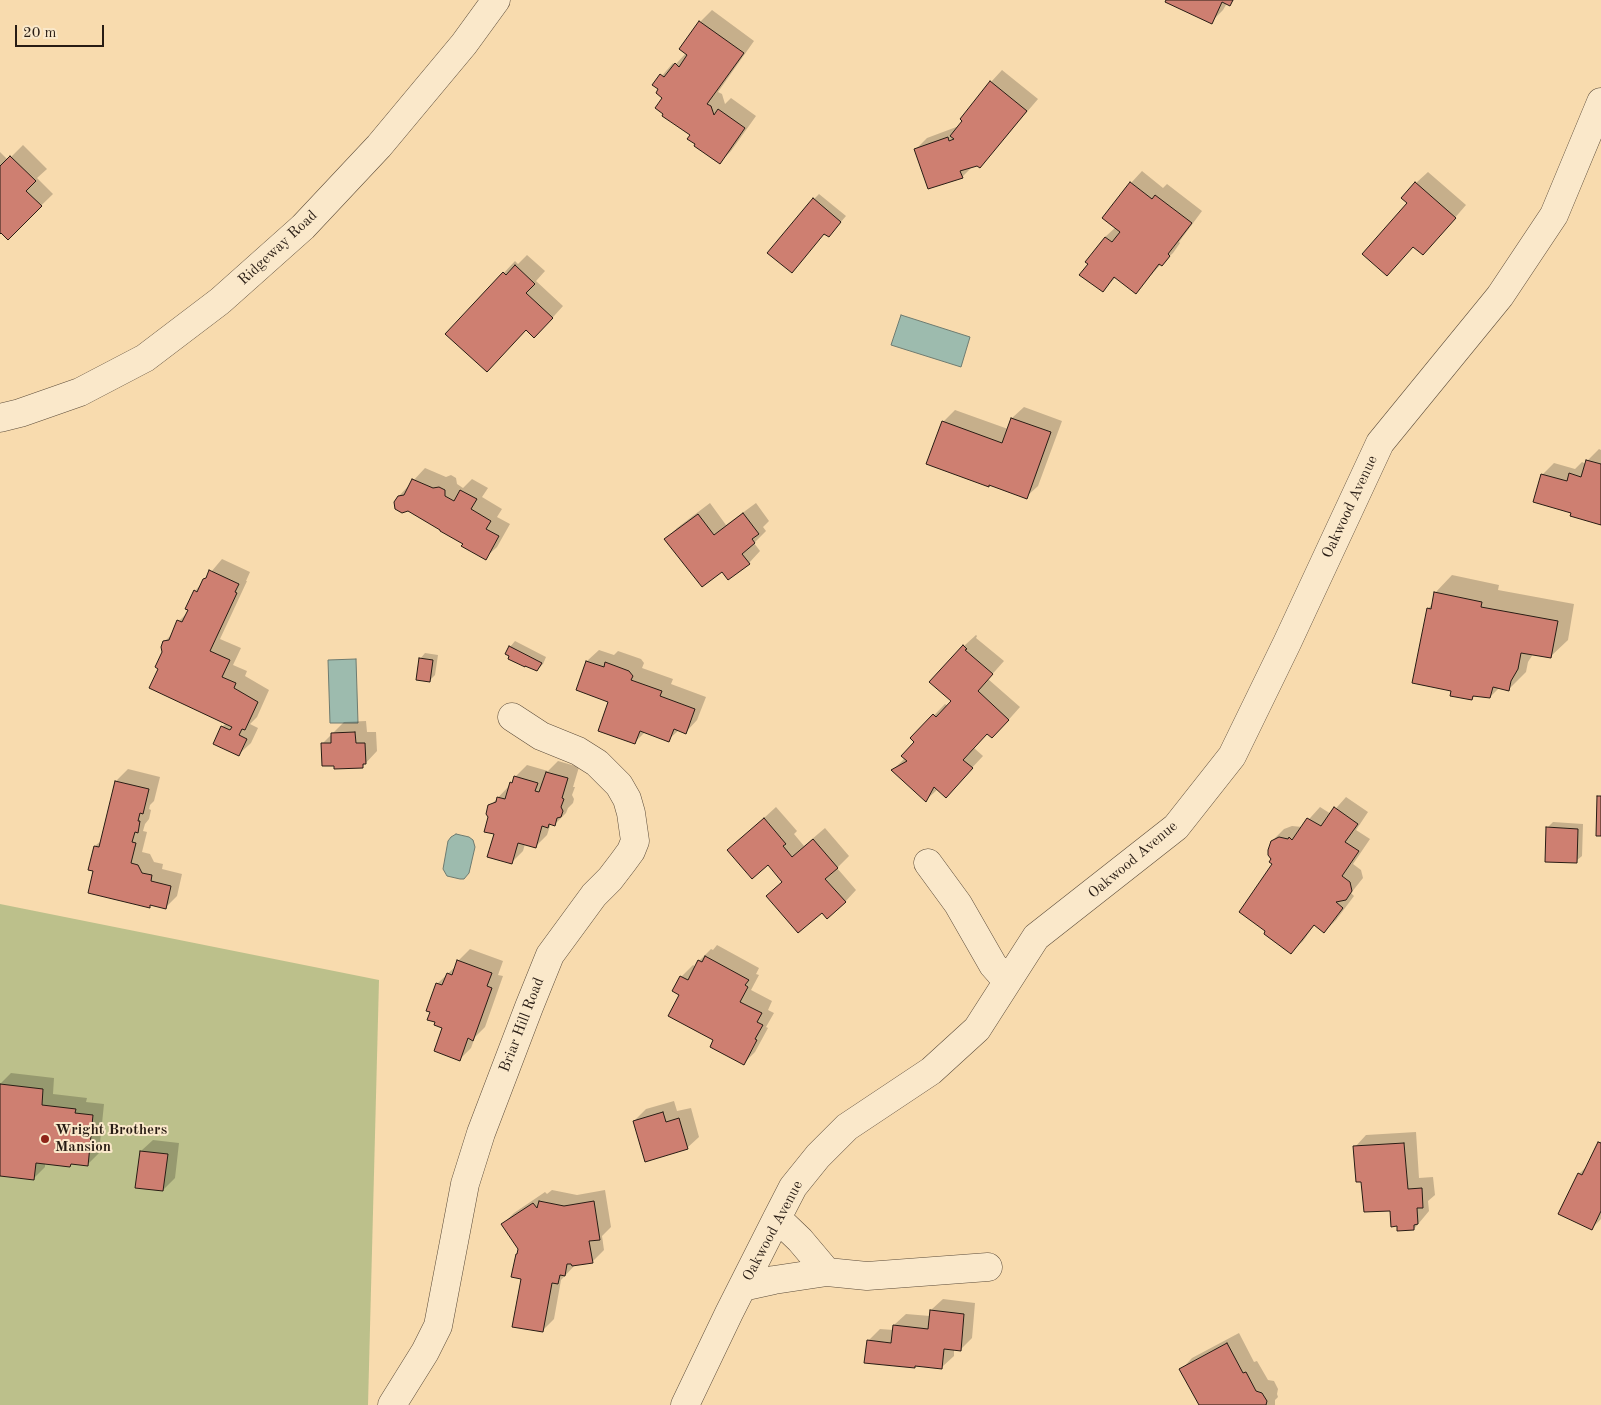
<!DOCTYPE html>
<style>
body{margin:0}
#map{position:relative;width:1601px;height:1405px;overflow:hidden;background:#f8dbae;font-family:"Old Standard TT",serif}
canvas{display:block}
.scale{position:absolute;left:15px;top:25px;width:89px;height:22px;box-sizing:border-box;border:2px solid #281c14;border-top:0;padding-left:6px;font-size:15px;line-height:18px;white-space:nowrap;color:#281c14;-webkit-text-stroke:4px #fae8ca;paint-order:stroke}
</style>
<div id="map">
<canvas width="1601" height="1405"></canvas>
<div class="scale">20 m</div>
</div>
<script>
const ctx = document.querySelector('canvas').getContext('2d');
ctx.lineJoin = 'round';
function fillPath(path, color) { ctx.fillStyle = color; ctx.fill(path, 'evenodd'); }
const shape = rows => new Path2D(rows.map(r => 'M' + r).join(''));
function strokePath(path, color, width, dash) { ctx.strokeStyle = color; ctx.lineWidth = width; ctx.lineCap = dash ? 'butt' : 'round'; ctx.setLineDash(dash || []); ctx.stroke(path); }
function label(font, color, halo, rows, align = 'center') {
  ctx.font = font + ' "Old Standard TT",serif'; ctx.lineWidth = 4; ctx.setLineDash([]); ctx.textBaseline = 'middle'; ctx.strokeStyle = halo; ctx.fillStyle = color; for (const [text, x, y, turn = 0] of rows) {
    ctx.save(); ctx.translate(x, y); ctx.rotate((+turn || 0) * Math.PI / 180); ctx.textAlign = isNaN(turn) ? turn : align; if (halo) ctx.strokeText(text, 0, 0); ctx.fillText(text, 0, 0); ctx.restore();
  }
}
const green = shape([
 [0,904,379,980,368,1405,0,1405]
]);
const water = shape([
 [901,315,970,337,961,367,891,345,901,315],
 [356,659,358,723,330,723,328,660,356,659],
 [456,834,469,837,473,840,475,847,469,873,464,879,460,879,447,876,443,869,448,841,451,837,456,834]
]);
const shadow = shape([
 [1167,0,1234,0,1230,4,1227,3,1223,10,1211,22],
 [712,10,754,41,718,92,722,94,725,104,731,98,756,116,731,151,720,162,692,135,664,98,660,89,654,85,673,63,675,65,686,53,700,22],
 [1002,70,1038,99,991,154,973,166,962,177,916,149,927,138,959,126,991,82],
 [23,145,47,169,37,178,53,194,8,238,1,232,0,233,0,152,8,160],
 [1142,171,1163,188,1167,184,1202,211,1179,242,1180,243,1173,253,1161,264,1136,292,1116,277,1102,291,1089,264,1105,237,1116,227,1131,183],
 [1428,172,1466,205,1434,242,1413,246,1409,203,1416,183],
 [819,194,846,216,834,230,814,199],
 [527,255,545,271,536,281,563,306,546,325,526,329,447,334,515,261,518,264],
 [1024,407,1062,421,1038,486,1026,497,990,484,989,486,943,422,955,410,1008,429,1012,418],
 [1599,449,1601,450,1601,524,1572,513,1542,475,1554,463,1575,469,1582,462,1586,464,1587,461],
 [425,468,446,477,451,475,456,478,457,484,463,488,472,479,488,488,482,497,502,509,497,517,510,524,497,547,485,558,399,496],
 [710,503,726,525,756,503,769,521,763,527,766,531,754,543,760,551,749,563,722,570,665,540,677,528],
 [222,559,250,572,246,581,247,581,220,639,241,648,233,665,247,671,245,676,269,690,257,717,250,724,258,728,251,743,239,754,215,743,222,727,226,723,160,669,164,642,173,633,179,621,190,610,195,591],
 [1452,575,1499,585,1498,590,1574,604,1568,640,1550,657,1533,654,1528,662,1526,672,1509,689,1500,687,1490,697,1476,695,1472,698,1452,690,1428,609,1433,603,1435,593],
 [976,635,977,636,976,638,1004,661,988,679,1020,707,1004,725,988,732,974,748,983,756,957,784,938,789,926,800,893,770,905,758,916,741,912,738,945,704,948,706,952,701,964,646],
 [515,641,546,657,543,664,537,670,510,647],
 [599,650,614,655,618,651,641,659,644,663,642,668,673,679,671,684,706,697,697,720,686,732,679,730,668,740,645,732,634,743,587,661],
 [425,653,438,655,435,675,430,680,420,659],
 [366,721,367,732,376,732,377,751,363,766,322,744,344,722],
 [558,761,579,767,573,787,575,787,572,795,574,799,573,803,568,808,566,813,555,824,551,823,547,835,535,847,525,844,523,851,511,863,496,834,489,817,490,806,510,785,515,777,527,765,548,771],
 [128,769,160,777,154,801,150,805,149,809,151,810,149,819,145,824,143,831,147,832,142,852,150,854,154,862,163,864,162,869,182,874,177,896,165,908,151,904,149,906,95,870,95,846,102,840,116,781],
 [1346,797,1368,812,1356,830,1370,839,1353,864,1361,870,1363,878,1351,893,1354,896,1336,920,1324,932,1315,924,1303,941,1291,952,1274,864,1272,841,1284,829,1292,826,1302,827,1320,807,1331,814],
 [776,807,797,831,794,834,804,846,825,828,849,856,837,868,856,890,845,902,822,911,767,896,783,881,768,863,729,850],
 [1553,822,1583,824,1582,856,1576,861,1547,828],
 [717,945,759,968,756,974,759,975,751,990,772,1001,768,1010,774,1013,766,1027,768,1028,755,1052,744,1063,715,1040,681,995,681,977,693,965,696,967,699,961,711,949,713,950],
 [470,949,503,961,498,975,503,976,485,1027,475,1037,471,1048,460,1059,444,1027,437,984,457,965,458,961],
 [11,1073,54,1078,53,1094,87,1098,86,1102,104,1104,99,1153,87,1165,72,1163,70,1165,45,1163,45,1167,33,1179,0,1175,0,1084],
 [674,1101,677,1111,691,1108,699,1137,687,1148,634,1121,646,1109],
 [1416,1132,1419,1178,1433,1177,1435,1195,1428,1201,1429,1211,1414,1229,1362,1181,1355,1147,1366,1135],
 [153,1140,179,1143,175,1178,163,1190,141,1151],
 [1601,1141,1601,1219,1591,1229,1579,1174,1588,1165],
 [552,1190,577,1195,605,1190,611,1227,602,1236,604,1250,593,1261,575,1265,561,1280,554,1319,542,1331,522,1278,519,1249,503,1224,514,1213,545,1192,547,1194],
 [943,1299,975,1303,972,1338,960,1350,954,1349,954,1356,942,1367,916,1365,914,1367,868,1341,880,1329,894,1330,894,1325,906,1314,930,1316,931,1310],
 [1239,1333,1254,1362,1257,1361,1268,1380,1274,1381,1278,1389,1277,1394,1278,1397,1275,1400,1275,1405,1200,1405,1181,1370,1192,1358]
]);
const building = shape([
 [1166,0,1233,0,1230,6,1222,2,1212,24,1165,2,1166,0],
 [699,21,744,53,707,104,711,106,714,115,718,109,745,128,720,164,694,146,695,144,687,139,690,135,662,116,663,114,655,108,662,98,656,93,658,89,652,85,660,74,664,77,675,63,679,67,687,55,679,49,699,21],
 [990,81,1027,111,980,168,977,166,960,171,963,178,928,189,914,149,948,137,949,141,954,139,950,136,962,121,960,119,990,81],
 [10,156,36,181,26,191,42,206,8,240,1,233,0,234,0,166,10,156],
 [1130,182,1152,199,1155,195,1192,223,1168,254,1170,256,1162,266,1159,264,1136,294,1114,277,1103,292,1079,275,1088,264,1085,262,1105,237,1112,242,1120,232,1102,218,1130,182],
 [1415,182,1456,218,1423,255,1413,247,1387,276,1362,254,1407,203,1401,198,1415,182],
 [813,198,841,222,829,237,824,234,792,273,767,253,813,198],
 [515,265,535,284,526,293,553,318,534,338,526,330,487,372,445,334,503,272,506,275,515,265],
 [1011,418,1051,432,1027,499,989,485,989,487,926,464,942,421,1002,443,1011,418],
 [1586,460,1601,464,1601,525,1570,516,1571,513,1533,502,1541,474,1567,481,1569,473,1581,477,1586,460],
 [412,479,433,488,439,487,445,490,445,496,454,501,460,490,477,499,471,509,491,521,486,529,499,536,486,560,461,546,463,544,440,531,440,530,408,511,402,513,395,509,394,502,398,496,404,495,412,479],
 [743,513,759,534,752,539,755,543,742,554,750,564,728,580,722,572,702,587,664,539,698,514,714,535,743,513],
 [209,570,239,584,235,592,237,593,210,651,230,660,222,677,236,683,234,688,258,702,245,730,242,729,239,735,247,739,239,756,213,744,221,726,230,730,232,727,149,688,158,669,155,667,162,652,161,647,163,641,169,640,177,620,182,622,188,610,185,609,194,590,197,592,203,579,206,578,209,570],
 [1434,592,1482,602,1481,607,1558,621,1551,658,1521,653,1518,669,1511,681,1509,691,1493,687,1490,698,1473,696,1472,700,1450,696,1451,691,1412,683,1427,608,1431,609,1434,592],
 [963,645,967,649,965,650,993,674,978,691,1009,720,992,738,987,734,963,760,973,768,946,798,934,787,926,802,891,770,907,761,901,756,914,742,910,738,933,714,936,717,951,701,929,682,963,645],
 [509,646,542,663,537,671,525,666,525,667,508,659,509,656,505,654,509,646],
 [419,658,433,660,430,682,416,680,419,658],
 [586,661,604,667,605,662,629,671,633,676,631,680,662,691,660,696,695,709,686,734,674,729,669,742,640,731,635,744,598,731,608,702,576,690,586,661],
 [355,732,356,743,365,743,366,764,363,764,363,768,334,769,334,766,322,766,321,743,331,743,331,733,355,732],
 [546,772,568,778,562,798,564,799,561,807,563,811,561,817,557,818,555,826,549,824,548,828,542,826,536,848,518,843,512,864,487,857,494,834,484,832,488,817,486,814,488,805,496,802,497,797,505,799,510,782,512,783,514,776,538,783,535,791,539,792,546,772],
 [115,781,149,789,143,814,140,813,138,821,140,821,138,833,135,832,132,842,136,843,131,863,138,865,142,873,152,875,151,881,171,886,166,909,150,905,150,908,88,893,93,871,88,870,94,846,99,847,115,781],
 [1597,796,1601,796,1601,836,1596,836,1597,796],
 [1334,807,1358,824,1345,842,1359,851,1342,876,1350,882,1352,891,1346,900,1336,902,1343,908,1324,933,1314,925,1291,954,1264,934,1265,931,1239,912,1272,864,1269,862,1271,859,1268,855,1268,850,1271,841,1279,837,1288,839,1289,837,1292,840,1307,818,1321,826,1334,807],
 [764,818,786,844,783,846,792,857,813,839,838,868,825,879,846,902,827,919,822,913,798,933,766,896,782,882,768,865,752,879,727,850,764,818],
 [1546,827,1578,829,1577,863,1545,862,1546,827],
 [705,956,749,980,745,985,748,987,740,1002,762,1013,757,1022,763,1025,755,1039,757,1040,744,1065,710,1047,713,1040,668,1016,679,995,672,991,680,976,688,980,698,960,702,962,705,956],
 [457,960,492,973,487,986,492,988,473,1041,468,1038,460,1061,434,1051,442,1028,434,1025,435,1022,427,1020,430,1012,426,1011,436,983,442,985,447,973,452,975,457,960],
 [0,1084,43,1089,42,1105,76,1109,75,1113,93,1115,88,1166,71,1164,70,1167,36,1163,34,1180,0,1176,0,1084],
 [663,1112,666,1122,679,1118,688,1149,645,1162,633,1121,663,1112],
 [1598,1142,1601,1143,1601,1211,1592,1230,1558,1214,1578,1173,1582,1175,1598,1142],
 [1404,1143,1408,1189,1422,1188,1423,1208,1417,1208,1418,1224,1414,1225,1414,1230,1397,1231,1397,1226,1391,1227,1390,1211,1364,1212,1361,1182,1356,1182,1353,1146,1404,1143],
 [140,1151,168,1154,163,1191,135,1188,140,1151],
 [539,1201,564,1206,594,1201,600,1240,589,1241,593,1263,572,1266,571,1264,567,1264,565,1276,560,1275,558,1284,552,1283,543,1332,512,1327,521,1279,511,1277,516,1254,517,1254,518,1249,501,1224,533,1203,537,1208,539,1201],
 [930,1310,964,1314,961,1351,944,1349,942,1369,915,1366,915,1368,864,1363,867,1340,891,1343,893,1325,928,1329,930,1310],
 [1227,1343,1243,1373,1246,1372,1256,1391,1262,1393,1267,1401,1266,1405,1199,1405,1179,1369,1227,1343]
]);
const minor = shape([
 [0,418,20,413,80,392,145,358,220,301,303,227,379,146,464,44,496,0],
 [928,863,958,904,993,965,1007,981],
 [777,1218,800,1240,827,1272],
 [742,1287,774,1280,827,1272,867,1276,988,1267],
 [392,1405,425,1352,438,1326,465,1184,481,1133,529,1007,550,955,594,895,610,879,623,862,631,851,635,841,631,813,627,799,619,785,597,763,578,751,541,736,512,717],
 [685,1405,729,1313,777,1218,793,1187,818,1156,847,1127,931,1071,977,1029,1036,937,1176,827,1232,756,1287,643,1380,443,1500,296,1554,215,1601,102]
]);
const markers = [
 [45,1139,5,"#8f2418"]
];
const streetNames = [
 ["Ridgeway Road",278,248,-43],
 ["Oakwood Avenue",1350,507,-65],
 ["Oakwood Avenue",1133,860,-40],
 ["Briar Hill Road",522,1025,-69],
 ["Oakwood Avenue",773,1231,-62]
];
const poiNames = [
 ["Wright Brothers",55,1130],
 ["Mansion",55,1147]
];
fillPath(green, '#bcc08b');
fillPath(water, '#9dbbae');
strokePath(water, '#6e7b70', 1);
fillPath(shadow, '#0003');
fillPath(building, '#ce7f71');
strokePath(building, '#281c14', 1);
strokePath(minor, '#5c4c3a', 29);
strokePath(minor, '#fae8ca', 28);
for (const [x, y, r, color] of markers) { const dot = new Path2D(); dot.arc(x, y, r, 0, 2 * Math.PI); ctx.fillStyle = color; ctx.fill(dot); strokePath(dot, '#fae8ca', 2); }
label('15px', '#281c14', '#fae8ca', streetNames);
label('bold 15px', '#281c14', '#fae8ca', poiNames, 'left');
</script>
